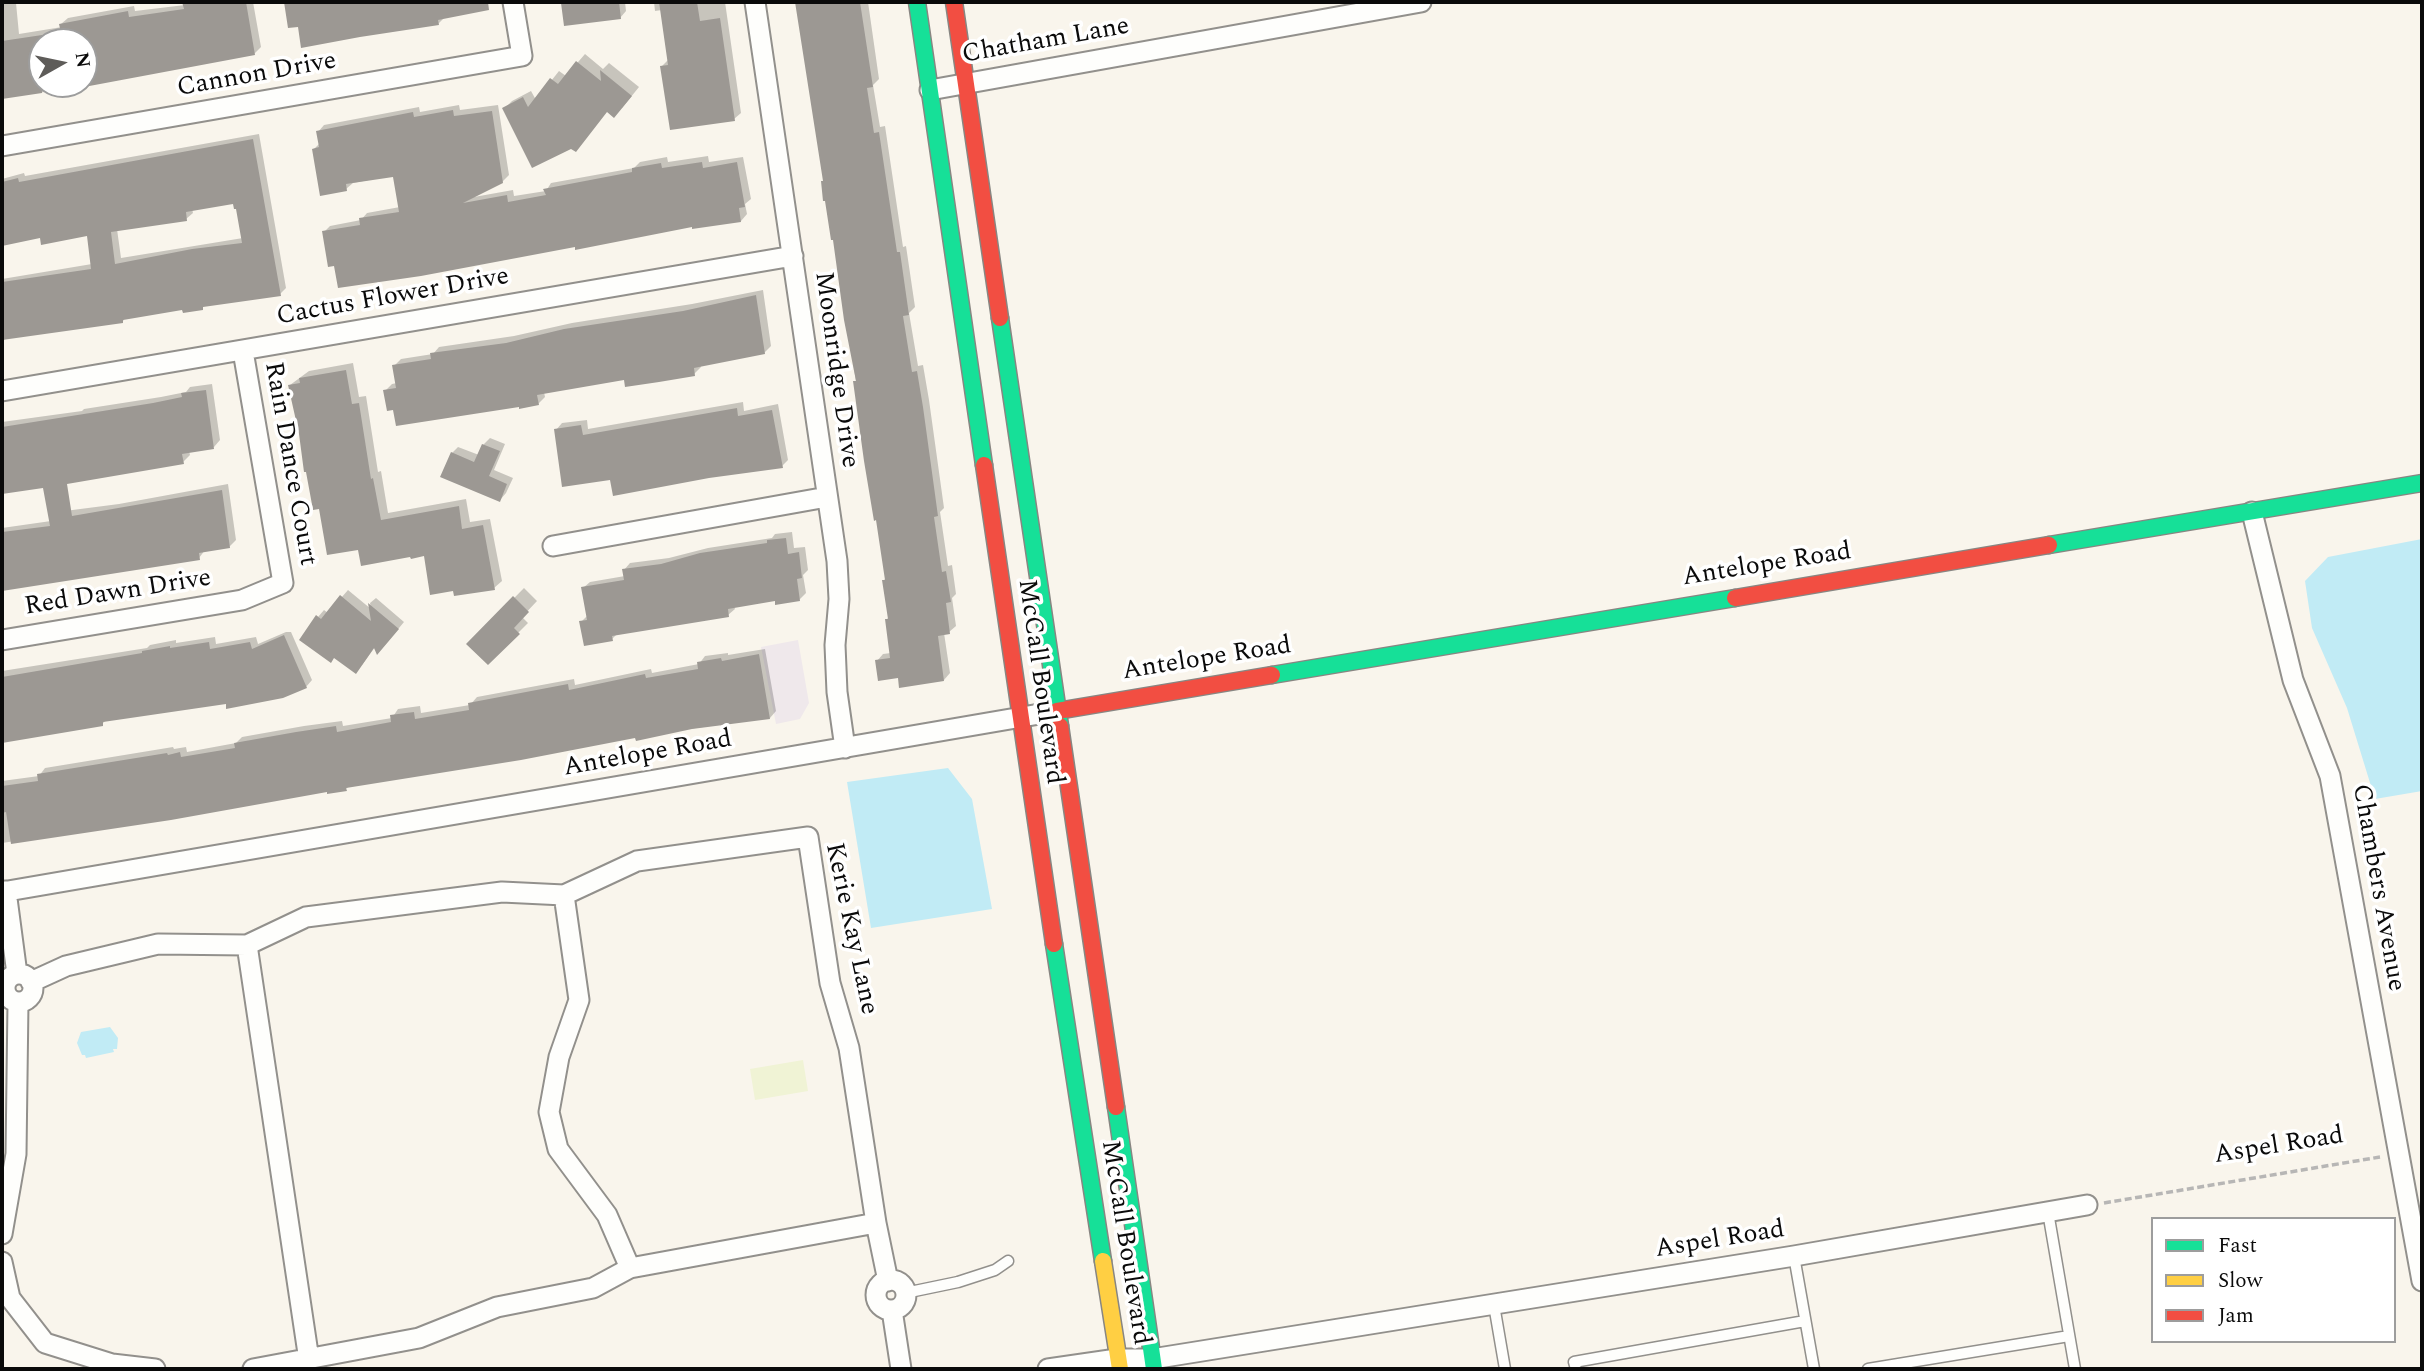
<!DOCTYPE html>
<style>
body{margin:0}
#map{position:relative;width:2424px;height:1371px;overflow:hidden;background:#f9f5ec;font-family:Spectral,serif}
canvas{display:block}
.frame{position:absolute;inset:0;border:4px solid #0a0a0a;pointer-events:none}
.legend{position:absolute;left:2151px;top:1217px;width:245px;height:126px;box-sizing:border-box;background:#fff;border:2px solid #9d9d9d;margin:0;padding:9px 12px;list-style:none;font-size:21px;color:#0a0a0a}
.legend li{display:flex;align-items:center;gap:14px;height:35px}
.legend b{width:35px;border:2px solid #9d9d9d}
.north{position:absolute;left:28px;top:28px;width:70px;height:70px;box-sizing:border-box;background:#fff;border:2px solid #9d9d9d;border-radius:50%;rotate:81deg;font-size:19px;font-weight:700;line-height:28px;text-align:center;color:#0a0a0a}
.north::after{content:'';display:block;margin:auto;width:24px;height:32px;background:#5e5c59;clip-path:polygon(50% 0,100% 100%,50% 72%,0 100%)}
</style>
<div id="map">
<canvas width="2424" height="1371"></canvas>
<div class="frame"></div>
<ul class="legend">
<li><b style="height:9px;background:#16e098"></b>Fast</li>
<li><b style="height:9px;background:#ffcf43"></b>Slow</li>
<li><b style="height:9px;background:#f24e42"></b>Jam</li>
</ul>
<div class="north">N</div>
</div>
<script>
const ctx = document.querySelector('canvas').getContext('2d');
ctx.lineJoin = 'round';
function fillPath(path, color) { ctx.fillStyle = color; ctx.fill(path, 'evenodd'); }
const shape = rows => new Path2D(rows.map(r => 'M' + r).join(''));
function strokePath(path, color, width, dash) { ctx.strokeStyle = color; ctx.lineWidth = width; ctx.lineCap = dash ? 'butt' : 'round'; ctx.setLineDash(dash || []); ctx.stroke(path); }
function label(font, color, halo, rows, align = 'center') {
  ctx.font = font + ' Spectral,serif'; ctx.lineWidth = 7; ctx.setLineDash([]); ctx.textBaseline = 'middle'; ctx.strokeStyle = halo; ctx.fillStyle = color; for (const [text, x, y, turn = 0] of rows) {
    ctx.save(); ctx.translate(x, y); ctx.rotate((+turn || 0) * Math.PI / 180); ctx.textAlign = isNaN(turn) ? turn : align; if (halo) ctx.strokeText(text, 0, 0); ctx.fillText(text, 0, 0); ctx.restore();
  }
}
const industrial = shape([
 [798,640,809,703,800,719,776,724,761,647]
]);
const pitch = shape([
 [803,1060,808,1091,755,1100,750,1069]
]);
const water = shape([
 [2422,539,2422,791,2375,799,2347,708,2312,628,2305,581,2328,557],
 [948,768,972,799,992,909,871,928,847,782],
 [110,1027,118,1038,117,1049,113,1049,114,1052,86,1058,85,1055,82,1055,77,1043,81,1032]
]);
const shadow = shape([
 [2,2,29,2,16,3,19,34,62,27,61,24,68,18,134,6,135,11,185,5,185,2,253,2,261,47,254,54,53,91,2,97],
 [42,42,84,42,84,84,42,84],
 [285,2,471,2,472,6,445,17,438,24,289,26],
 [562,2,625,2,626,11,620,18,565,24],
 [654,2,725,2,741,113,734,119,661,67,668,60,662,10,655,11],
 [798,2,868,2,879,79,873,85,880,127,885,126,903,247,906,246,915,307,909,313,918,366,923,365,929,400,944,508,940,512,948,566,952,565,956,594,952,598,956,626,949,632,944,633,950,673,944,680,900,676,877,661,883,654,891,653,887,619,889,617,883,581,886,578],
 [585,54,603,69,609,63,639,87,622,108,608,111,504,109,512,101,531,91,536,100,559,71,566,76],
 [459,105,460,110,498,105,509,175,502,182,474,197,513,190,514,196,546,191,551,183,634,168,640,162,667,157,668,162,708,156,709,162,743,157,751,199,745,204,747,214,741,221,694,224,576,245,335,264,324,232,330,226,361,220,367,213,400,207,395,175,353,183,346,189,314,149,320,143,318,132,324,125,419,107,420,112],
 [259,134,286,288,280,294,205,305,202,308,184,308,125,318,123,321,9,337,2,341,2,279,92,264,88,233,42,236,2,242,2,179,24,173,25,176],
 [234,202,238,207,243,238,121,258,117,229,186,219,193,213,192,209],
 [763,290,771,346,764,353,701,365,701,367,694,374,625,378,544,392,545,397,538,404,395,408,385,391,392,384,397,383,394,366,401,359,433,354,439,347,514,336,572,323,692,304],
 [353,363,359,397,366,396,378,472,381,471,388,513,466,499,470,522,490,519,502,581,494,588,425,554,360,547,320,507,290,385,309,371],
 [212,384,220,440,214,447,189,451,190,455,183,462,2,492,2,422,82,411,84,409,161,397,186,392,190,387],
 [743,402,744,411,778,404,788,460,782,466,611,478,556,430,562,423,587,420,588,429],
 [490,438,505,444,494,470,513,478,506,493,500,500,452,453,458,447,479,455,483,445],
 [228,484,236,540,229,547,205,550,199,558,2,590,2,528,51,521,57,512,119,504],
 [792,532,794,548,805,547,808,570,803,575,806,593,799,600,776,599,734,606,735,609,728,615,618,633,612,639,581,622,588,615,583,588,590,582,625,576,624,570,630,563,669,558,708,548,772,538,775,534],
 [524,588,537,601,522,617,528,623,488,663,469,644],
 [348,590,371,609,370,603,376,598,404,622,384,646,375,647,362,665,318,617,324,610,328,613],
 [286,632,291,632,312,680,306,687,227,702,106,720,102,724,2,741,2,671,147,648,150,645,176,640,176,643,215,637,216,644,256,637,258,644],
 [765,649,776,711,770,718,637,736,349,786,346,789,328,790,170,818,2,843,2,781,39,776,45,768,173,747,174,749,186,747,187,752,236,743,242,737,304,726,342,721,343,726,392,718,398,709,420,706,421,713,470,705,477,697,574,679,575,685,651,669,652,673,699,664,705,656,728,653,728,655]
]);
const building = shape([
 [182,2,246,2,255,55,84,87,84,42,63,42,59,24,128,11,129,17,184,9],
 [284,2,488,2,489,10,438,20,439,25,360,37,301,48,298,27,288,28],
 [575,2,619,2,621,19,564,26,561,3],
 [659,2,697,2,700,21,720,18,735,121,670,130,660,66,668,65],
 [795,2,860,2,873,87,867,88,874,133,879,132,897,252,900,252,909,315,903,316,912,372,917,371,923,407,938,516,934,517,942,572,946,571,951,602,946,603,950,634,938,636,944,681,899,688,898,678,878,681,875,660,890,658,885,619,888,619,882,580,885,580,876,520,874,521,864,461,853,381,856,381,844,320,833,240,831,240,825,201,823,201,821,181,823,181],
 [42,35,42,93,2,99,2,41],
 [576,61,601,81,600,70,632,96,614,118,607,112,576,152,571,149,532,168,502,108,523,97,528,107,550,78,558,84],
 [453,110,454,116,492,111,503,183,463,203,507,195,508,202,546,195,543,189,632,172,632,168,661,163,662,168,702,162,703,168,737,162,745,207,739,208,741,222,692,229,692,227,575,250,575,247,421,276,338,288,334,266,328,267,322,231,360,225,359,218,399,212,393,177,346,184,347,191,320,196,312,149,319,147,316,131,413,112,414,117],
 [253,139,281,296,203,307,203,310,183,313,182,310,123,320,123,323,2,340,2,282,91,269,87,236,41,245,40,238,2,246,2,182,18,178,19,182],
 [233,204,234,209,236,209,242,243,192,249,115,264,111,232,187,221,186,212],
 [756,295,765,354,694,368,695,376,659,382,625,387,624,380,537,395,539,405,519,409,519,407,396,426,393,410,387,411,383,390,396,388,392,365,431,359,430,353,506,343,564,329,683,311],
 [346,370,352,404,359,403,371,479,373,478,381,520,459,506,462,529,483,525,495,590,454,596,453,591,430,595,424,556,411,559,410,557,361,566,358,550,327,555,319,509,313,510,306,472,304,472,299,434,288,385,300,383,299,378],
 [206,390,214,449,182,454,184,464,67,484,72,516,222,490,230,548,199,553,200,560,2,591,2,532,50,526,43,488,2,494,2,427,153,403,182,397,181,393],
 [737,408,738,416,772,410,783,468,709,478,613,496,610,480,562,487,554,429,581,425,583,435],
 [482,444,500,451,489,476,507,484,500,502,440,477,451,452,474,462],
 [786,538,788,554,799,552,802,578,797,579,800,601,775,605,775,601,728,609,729,617,612,636,613,641,584,646,579,621,587,620,581,587,624,580,622,569,661,564,700,553,767,543,767,540],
 [340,595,371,621,368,603,399,629,377,655,374,648,356,674,334,658,331,663,299,640,316,615,321,619],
 [513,596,529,612,514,628,520,634,488,665,466,644],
 [284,635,307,688,283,698,226,709,226,704,103,722,103,726,2,743,2,677,142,653,142,651,170,646,170,648,209,642,210,649,250,642,252,649],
 [759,654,770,719,692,729,636,741,635,738,521,760,346,788,347,791,327,794,327,792,171,820,11,844,6,812,2,813,2,786,38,781,37,774,167,753,168,755,180,752,181,757,235,748,234,743,296,732,336,726,337,732,391,722,390,715,414,712,415,719,469,710,468,703,568,684,569,690,645,674,646,678,698,669,697,662,721,658,722,661]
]);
const path = shape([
 [2104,1203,2380,1157]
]);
const lane = shape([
 [2048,1212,2075,1369],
 [1794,1256,1814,1369],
 [905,1293,958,1282,995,1270,1008,1261],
 [1494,1305,1505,1369],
 [1576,1369,1574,1362,1805,1321],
 [1868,1369,2069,1336]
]);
const street = shape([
 [755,2,837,561,839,599,835,645,837,692,845,748],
 [930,90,1421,2],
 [2,146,522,56,513,2],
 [2,391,793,256],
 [2252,512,2293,680,2330,776,2422,1281],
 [553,546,827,497],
 [2,640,242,600,283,583,243,351],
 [6,891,17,974],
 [2,892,1057,711],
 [564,895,579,1000,559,1057,549,1112,558,1149,607,1215,630,1268],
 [247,945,309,1360],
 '5 988a14 14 0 1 1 28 0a14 14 0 1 1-28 0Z',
 [31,982,66,966,158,944,247,945,306,917,502,892,564,895,637,861,808,837,830,983,849,1048,876,1223,630,1268,593,1288,497,1307,419,1338,253,1369],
 [876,1223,888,1281],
 [2,1234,16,1154,18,1002],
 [2,1262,10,1298,45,1343,112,1364,155,1369],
 '876 1295a15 15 0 1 1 30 0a15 15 0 1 1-30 0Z',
 [892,1310,901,1369],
 [1048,1369,1117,1359,1152,1359,1794,1256,2087,1205]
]);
const fast = shape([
 [917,2,984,465],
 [1000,318,1060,726],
 [2049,545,2422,483],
 [1272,675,1735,598],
 [1054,944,1103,1261],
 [1116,1107,1154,1369]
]);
const slow = shape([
 [1103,1261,1120,1369]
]);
const jam = shape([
 [954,2,1000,318],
 [984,465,1054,944],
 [1735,598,2049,545],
 [1057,711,1272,675],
 [1060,726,1116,1107]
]);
const streetNames = [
 ["Chatham Lane",1046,42,-10],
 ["Cannon Drive",257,76,-10],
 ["Cactus Flower Drive",393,298,-10],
 ["Moonridge Drive",835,370,82],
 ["Rain Dance Court",289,464,80],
 ["Antelope Road",1767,566,-9],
 ["Red Dawn Drive",118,594,-9],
 ["Antelope Road",1207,660,-9],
 ["McCall Boulevard",1039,682,82],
 ["Antelope Road",648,755,-10],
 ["Chambers Avenue",2377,888,80],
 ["Kerie Kay Lane",850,929,78],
 ["Aspel Road",2279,1147,-9],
 ["Aspel Road",1720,1241,-9],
 ["McCall Boulevard",1124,1243,81]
];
fillPath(industrial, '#efe8eb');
fillPath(pitch, '#f0f3d5');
fillPath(water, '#c1ebf5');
fillPath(shadow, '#0003');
fillPath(building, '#9c9893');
strokePath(lane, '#92908c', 13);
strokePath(street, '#92908c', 23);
strokePath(fast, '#888682', 19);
strokePath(slow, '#888682', 19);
strokePath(jam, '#888682', 19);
strokePath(path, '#b7b6b5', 3.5, [7, 3.5]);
strokePath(lane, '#fefefc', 10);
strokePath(street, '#fefefc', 19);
strokePath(fast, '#16e098', 16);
strokePath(slow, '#ffcf43', 16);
strokePath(jam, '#f24e42', 16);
label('26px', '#0a0a0a', '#fff', streetNames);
</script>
